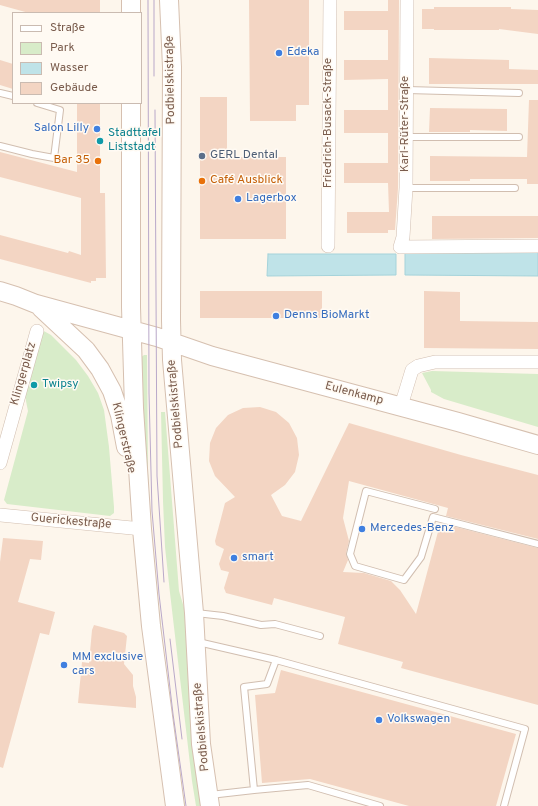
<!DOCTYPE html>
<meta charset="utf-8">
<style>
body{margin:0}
#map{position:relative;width:538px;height:806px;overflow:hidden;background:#fdf6ec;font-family:Overpass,sans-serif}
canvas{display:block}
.legend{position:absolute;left:12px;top:12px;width:130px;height:92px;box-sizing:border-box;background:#fffaf3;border:1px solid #cabbb1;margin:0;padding:5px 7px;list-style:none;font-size:12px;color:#7a5c4d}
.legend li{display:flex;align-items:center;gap:8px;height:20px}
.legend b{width:20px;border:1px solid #cabbb1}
</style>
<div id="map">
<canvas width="538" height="806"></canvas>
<ul class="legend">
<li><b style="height:5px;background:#fff"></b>Straße</li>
<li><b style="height:11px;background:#d8ecc9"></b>Park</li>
<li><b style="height:11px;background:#bfe3e8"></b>Wasser</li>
<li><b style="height:11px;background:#f3d5c3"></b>Gebäude</li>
</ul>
</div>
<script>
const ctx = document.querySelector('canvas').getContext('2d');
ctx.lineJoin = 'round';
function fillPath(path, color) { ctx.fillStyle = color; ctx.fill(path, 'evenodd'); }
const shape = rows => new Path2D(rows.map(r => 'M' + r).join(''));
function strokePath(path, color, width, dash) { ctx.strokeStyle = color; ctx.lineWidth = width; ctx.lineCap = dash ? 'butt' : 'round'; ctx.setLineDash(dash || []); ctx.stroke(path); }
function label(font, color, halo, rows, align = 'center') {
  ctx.font = font + ' Overpass,sans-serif'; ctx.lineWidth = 3; ctx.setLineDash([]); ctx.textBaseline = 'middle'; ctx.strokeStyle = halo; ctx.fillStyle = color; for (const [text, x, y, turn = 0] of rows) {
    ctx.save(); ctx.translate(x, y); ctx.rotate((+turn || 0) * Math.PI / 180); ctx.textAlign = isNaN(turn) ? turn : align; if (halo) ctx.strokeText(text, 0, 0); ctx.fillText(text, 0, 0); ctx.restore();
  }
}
const green = shape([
 [42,330,51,335,76,360,88,376,98,393,104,410,109,447,114,507,114,513,110,516,7,504,4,500,28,411,25,396],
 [144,355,147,355,148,472,152,548,171,715,185,806,182,806,154,594,140,358],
 [432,371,538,374,538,427,444,399,431,392,431,390,422,373],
 [161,412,165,412,179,591,185,611,201,806,196,806,192,781,170,593,165,547,163,501]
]);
const water = shape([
 [405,252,538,252,538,276,405,275,405,252],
 [268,254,396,254,396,275,267,276,268,254]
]);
const building = shape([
 [0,0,100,0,100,13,29,13,0,5],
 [249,0,309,0,309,105,296,105,296,121,250,121],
 [388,0,399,0,398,188,395,230,388,230,388,233,347,233,347,212,389,212,388,183,344,183,344,163,388,163,388,133,344,133,344,110,388,110,388,79,344,80,344,60,388,60,388,30,344,30,344,11,388,11],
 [434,7,511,7,511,9,538,10,538,34,499,29,499,30,434,30,434,29,422,29,422,9,434,9],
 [429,58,509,60,509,69,538,70,538,84,429,84],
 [0,60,13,64,13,89,0,85],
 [200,97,227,97,227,157,286,157,286,239,200,239],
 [529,100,538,100,538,184,527,184,527,179,470,179,470,181,430,181,430,156,527,157],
 [77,103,100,103,100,193,105,193,106,278,96,278,96,281,91,281,91,283,0,259,0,235,68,253,69,251,81,255,81,198,0,177,0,152,77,172],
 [430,108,507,109,507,131,470,130,470,132,429,132],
 [432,216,538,216,538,238,432,239],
 [200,291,322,291,322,318,200,318],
 [424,291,460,292,460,321,538,322,538,349,424,348],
 [260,407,276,412,289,423,297,438,299,455,295,472,285,485,271,495,282,516,301,521,349,423,461,455,538,475,538,539,446,516,448,508,349,481,343,518,349,541,346,553,348,560,343,572,364,573,391,581,400,590,416,614,439,528,442,529,444,524,538,548,538,705,401,668,403,662,338,644,345,617,274,598,272,605,226,593,224,588,229,572,221,570,219,564,224,549,216,545,215,541,225,503,235,497,215,476,209,461,210,443,216,428,228,415,243,408],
 [3,538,43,541,41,560,30,559,18,602,55,612,49,635,40,633,3,768,0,767,0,562],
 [94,625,124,633,127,636,124,664,133,675,133,686,136,697,136,708,78,703,82,662,89,663,92,630],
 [281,670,516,734,496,806,409,806,310,779,262,783,255,695,275,693]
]);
const lane = shape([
 [407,90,519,93],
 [0,93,13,96],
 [407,137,519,137],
 [0,146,32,154,54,158,60,110,37,103],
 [406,188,515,188],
 [435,509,366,491,350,554,355,566,404,580,421,557,433,517,538,544],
 [196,613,223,616,261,625,275,624,320,636],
 [198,642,276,660,267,684,244,687,254,790,210,795],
 [276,660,525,729,504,806],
 [254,790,308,785,380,806]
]);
const street = shape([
 [407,0,406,188,403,237,400,247,538,246],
 [328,246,330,0],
 [401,406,412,370,418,366,435,362,538,362],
 [0,463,37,331],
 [0,515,142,529]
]);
const secondary = shape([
 [131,0,131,13],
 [169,0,172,67,171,320,172,360,194,613,201,744,210,806],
 [131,103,131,307,134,408,142,529,151,626,175,806],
 [0,291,16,296,36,304,157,337,212,356,458,422,538,445],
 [41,308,86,350,100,369,112,391,120,415,126,447]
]);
const tram = shape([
 [148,0,149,393,152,511,159,594,173,714,186,806],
 [154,0,154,76],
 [155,110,157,476,164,582],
 [170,639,182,739]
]);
const markers = [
 [279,53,4,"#3f7fe0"],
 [97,129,4,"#3f7fe0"],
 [100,141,4,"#0f9aa8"],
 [202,156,4,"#5c6f8a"],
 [98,161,4,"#e8710a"],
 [202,181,4,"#e8710a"],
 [238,199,4,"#3f7fe0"],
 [276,316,4,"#3f7fe0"],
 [34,385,4,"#0f9aa8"],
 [362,529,4,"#3f7fe0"],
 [234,558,4,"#3f7fe0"],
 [64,665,4,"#3f7fe0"],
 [379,720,4,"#3f7fe0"]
];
const shopNames = [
 ["Edeka",287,53],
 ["Salon Lilly",89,129,"right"],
 ["Lagerbox",246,199],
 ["Denns BioMarkt",284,316],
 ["Mercedes-Benz",370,529],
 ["smart",242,558],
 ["MM exclusive",72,658],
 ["cars",72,672],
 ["Volkswagen",387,720]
];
const streetNames = [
 ["Podbielskistraße",171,80,-91],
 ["Friedrich-Busack-Straße",329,123,-90],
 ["Karl-Rüter-Straße",406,124,-90],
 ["Klingerplatz",24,374,-74],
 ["Eulenkamp",354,394,15],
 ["Podbielskistraße",176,404,-95],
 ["Klingerstraße",123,438,77],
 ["Guerickestraße",71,522,5],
 ["Podbielskistraße",202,727,-95]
];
const cultureNames = [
 ["Stadttafel",108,134],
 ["Liststadt",108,148],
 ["Twipsy",42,385]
];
const serviceNames = [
 ["GERL Dental",210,156]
];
const foodNames = [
 ["Bar 35",90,161],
 ["Café Ausblick",210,181,"left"]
];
fillPath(green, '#d8ecc9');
fillPath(water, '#bfe3e8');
strokePath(water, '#a5d3da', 1);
fillPath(building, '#f3d5c3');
strokePath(lane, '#d1beb0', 8);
strokePath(street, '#d1beb0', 14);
strokePath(secondary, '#d6c0b0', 20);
strokePath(lane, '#fff', 6);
strokePath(street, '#fff', 13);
strokePath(secondary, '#fff', 18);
strokePath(tram, '#b9a8c9', 1);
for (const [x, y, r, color] of markers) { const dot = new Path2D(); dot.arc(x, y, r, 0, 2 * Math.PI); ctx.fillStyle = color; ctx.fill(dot); strokePath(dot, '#fffaf3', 1.5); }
label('12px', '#366cbe', '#fffaf3', shopNames, 'left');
label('12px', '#7a5c4d', '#fffaf3', streetNames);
label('12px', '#0d838f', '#fffaf3', cultureNames, 'left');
label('12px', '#4e5e75', '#fffaf3', serviceNames, 'left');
label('12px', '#c56008', '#fffaf3', foodNames, 'right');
</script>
